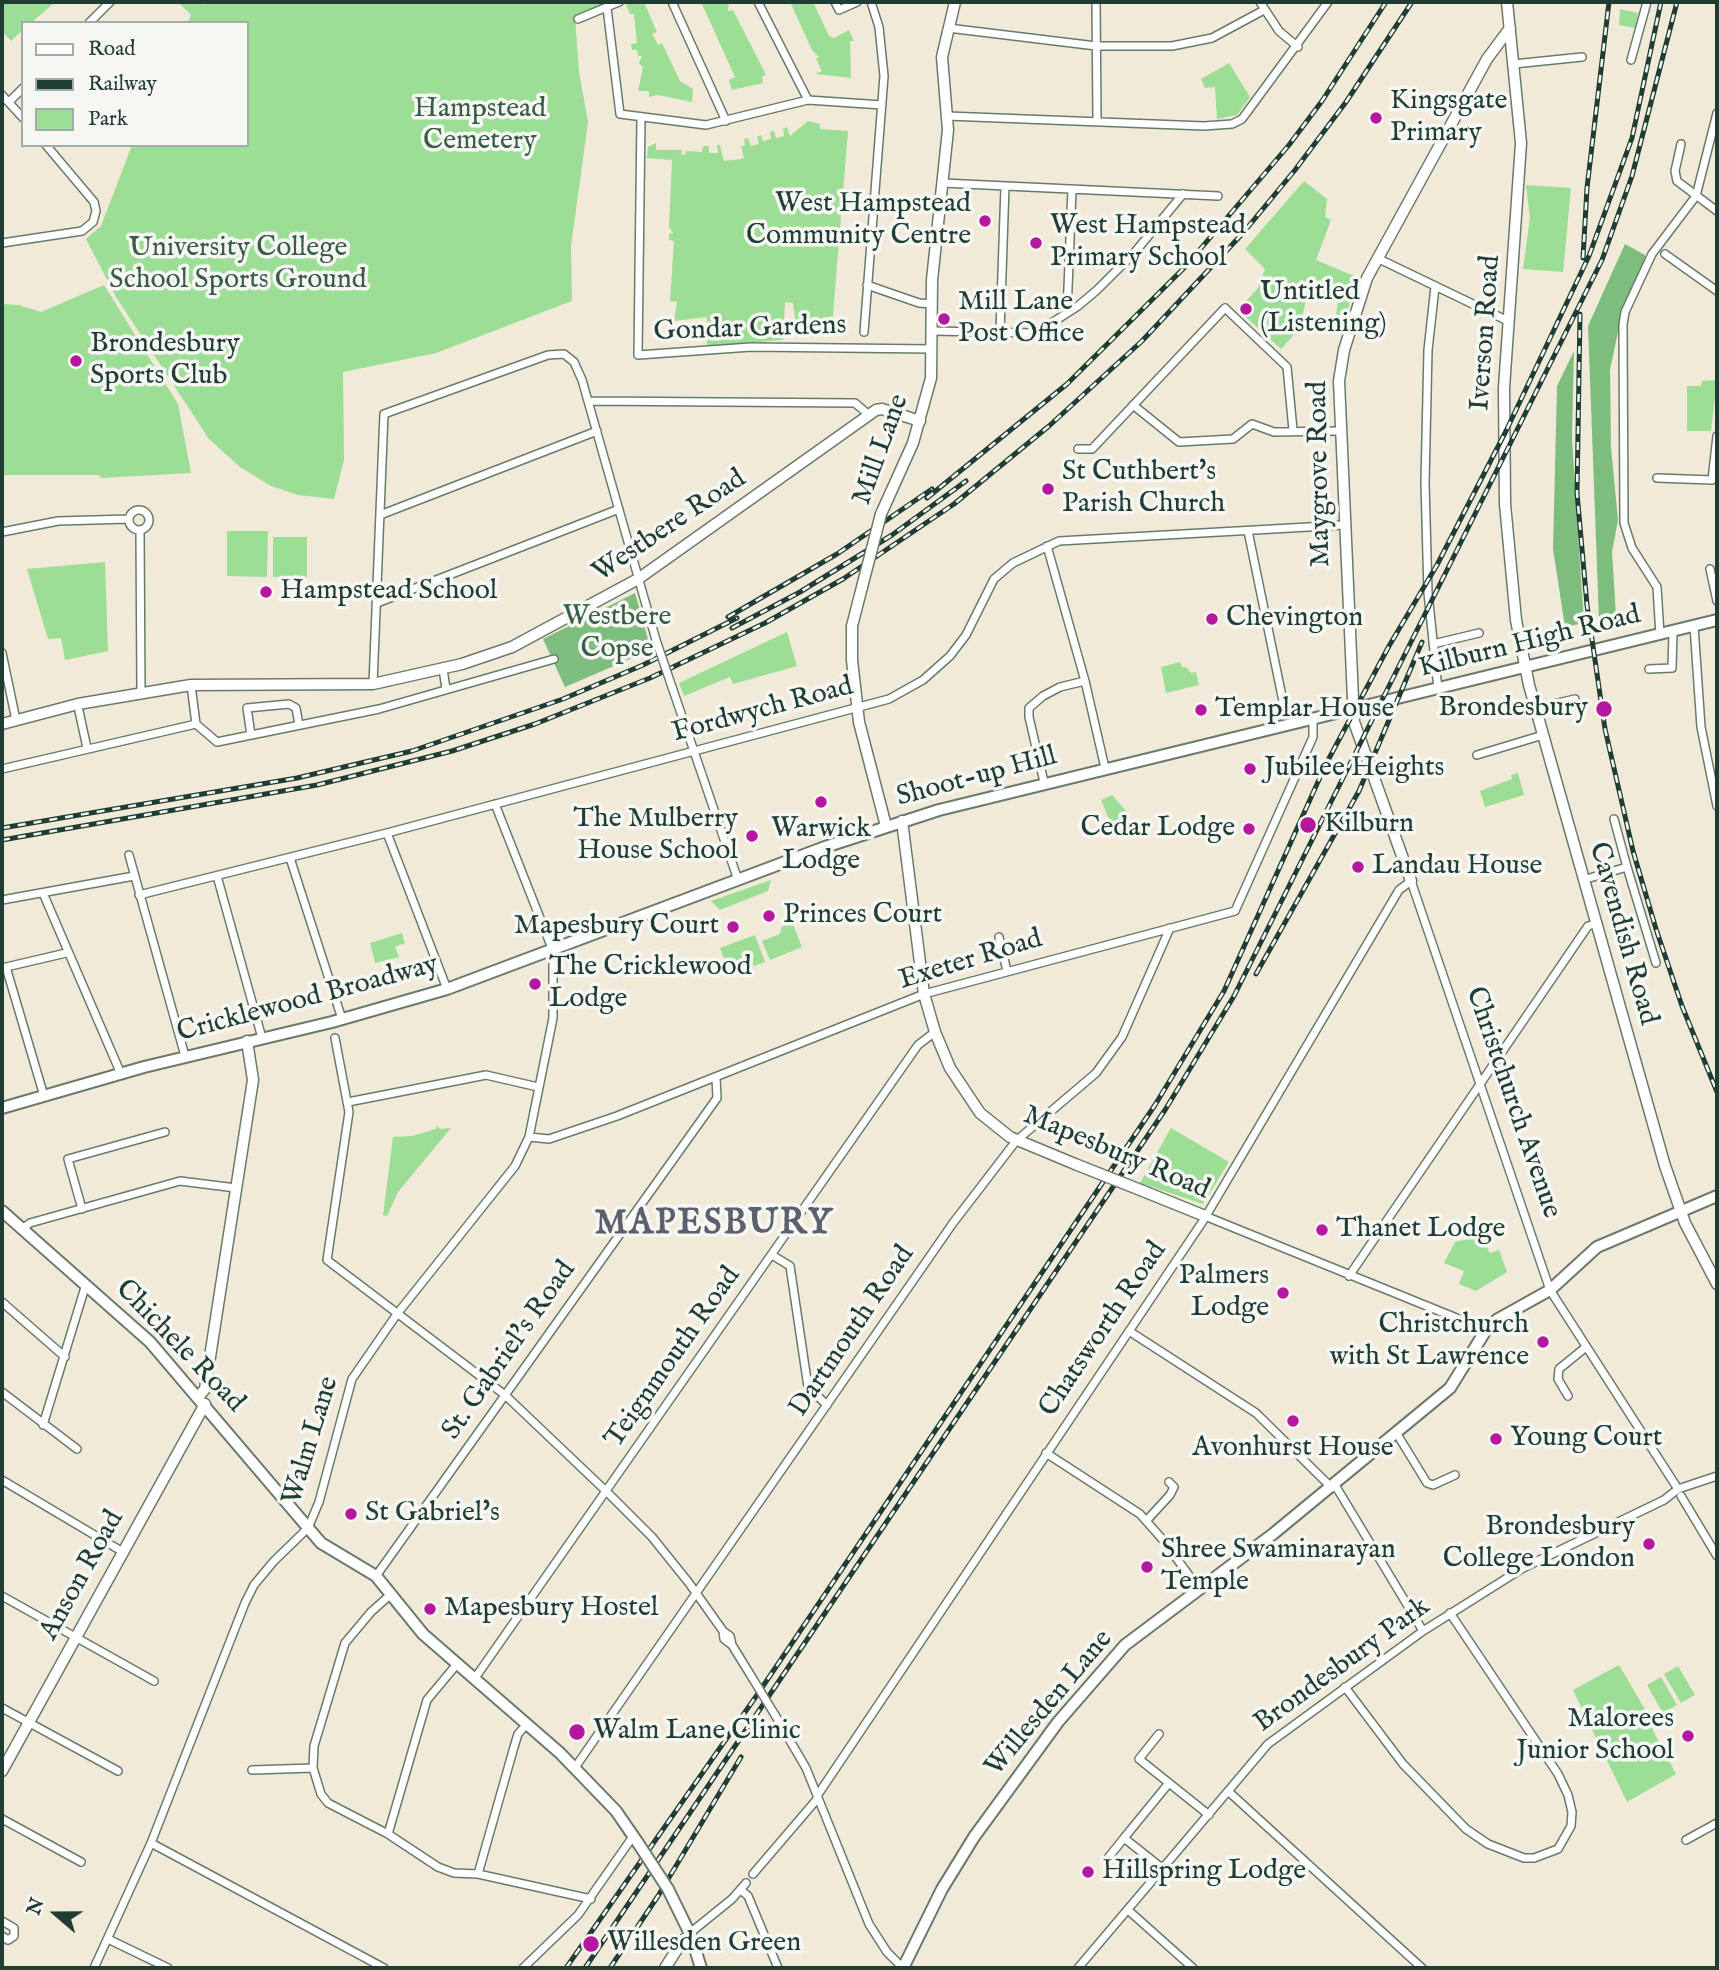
<!DOCTYPE html>
<style>
body{margin:0}
#map{position:relative;width:1719px;height:1970px;overflow:hidden;background:#f2ead8;font-family:"IM FELL English",serif}
canvas{display:block}
.frame{position:absolute;inset:0;border:4px solid #1f3d34;pointer-events:none}
.legend{position:absolute;left:21px;top:21px;width:228px;height:126px;box-sizing:border-box;background:#f6f6f2;border:2px solid #a0aca6;margin:0;padding:9px 12px;list-style:none;font-size:21px;color:#1f3d34}
.legend li{display:flex;align-items:center;gap:14px;height:35px}
.legend b{width:35px;border:2px solid #a0aca6}
.north{position:absolute;left:21px;top:1879px;width:70px;height:70px;-webkit-text-stroke:5px #f6f6f2;paint-order:stroke;rotate:290deg;font-size:19px;font-weight:700;line-height:28px;text-align:center;color:#1f3d34}
.north::after{content:'';display:block;margin:auto;width:24px;height:32px;background:#1f3d34;clip-path:polygon(50% 0,100% 100%,50% 72%,0 100%)}
</style>
<div id="map">
<canvas width="1719" height="1970"></canvas>
<div class="frame"></div>
<ul class="legend">
<li><b style="height:9px;background:#fff"></b>Road</li>
<li><b style="height:9px;background:#1f3d34"></b>Railway</li>
<li><b style="height:19px;background:#9cde95"></b>Park</li>
</ul>
<div class="north">N</div>
</div>
<script>
const ctx = document.querySelector('canvas').getContext('2d');
ctx.lineJoin = 'round';
function fillPath(path, color) { ctx.fillStyle = color; ctx.fill(path, 'evenodd'); }
const shape = rows => new Path2D(rows.map(r => 'M' + r).join(''));
function strokePath(path, color, width, dash) { ctx.strokeStyle = color; ctx.lineWidth = width; ctx.lineCap = dash ? 'butt' : 'round'; ctx.setLineDash(dash || []); ctx.stroke(path); }
function label(font, color, halo, rows, align = 'center') {
  ctx.font = font + ' "IM FELL English",serif'; ctx.lineWidth = 7; ctx.setLineDash([]); ctx.textBaseline = 'middle'; ctx.strokeStyle = halo; ctx.fillStyle = color; for (const [text, x, y, turn = 0] of rows) {
    ctx.save(); ctx.translate(x, y); ctx.rotate((+turn || 0) * Math.PI / 180); ctx.textAlign = isNaN(turn) ? turn : align; if (halo) ctx.strokeText(text, 0, 0); ctx.fillText(text, 0, 0); ctx.restore();
  }
}
const green = shape([
 [2,2,55,2,31,23,23,23,23,30,11,41,2,31],
 [178,2,200,2,204,5,208,2,601,2,600,9,575,17,579,72,588,122,571,246,572,301,436,353,343,372,344,460,334,499,298,495,271,486,240,467,209,439,116,297,86,239,101,226,132,145,247,145,247,23,188,23,191,15],
 [631,2,644,2,657,32,652,34,655,39,658,45,662,43,680,81,693,89,692,102,658,95,649,97,649,91,638,91,643,67,639,63,642,56,638,56,637,50,632,50,631,44,637,43,634,14,630,14,626,4],
 [701,2,729,2,728,11,733,10,766,75,762,77,763,83,732,90,729,80,735,77],
 [790,2,813,2,829,36,834,38,849,30,854,41,850,41,851,78,815,74,822,71,816,59,819,57,812,50],
 [1620,9,1638,13,1635,28,1619,25],
 [1229,63,1250,97,1237,115,1217,119,1215,87,1205,88,1201,79],
 [808,121,820,124,820,129,848,131,832,327,796,325,793,303,785,302,783,340,707,346,707,317,674,321,677,302,670,301,674,241,669,240,669,234,673,233,669,227,672,160,647,158,648,147,656,143,656,150,682,150,681,154,685,155,686,151,702,152,703,146,709,146,709,153,718,153,717,145,720,145,724,161,741,159,744,158,741,147,745,145,744,139,748,138,751,146,759,144,757,136,761,135,763,141,771,139,770,132,774,131,776,138,784,136,783,129,787,127,790,136],
 [1304,181,1327,199,1325,217,1331,220,1316,260,1359,278,1345,317,1336,315,1338,301,1307,295,1300,328,1281,349,1238,310,1258,288,1265,269,1245,249],
 [1526,185,1571,188,1563,272,1523,269,1530,218],
 [104,285,178,404,191,473,102,478,98,475,2,475,2,304,19,305,41,312],
 [1717,380,1711,431,1687,431,1687,386,1701,386,1702,381],
 [227,531,268,531,267,577,227,576],
 [273,537,307,537,307,577,273,577],
 [105,562,108,651,65,660,61,638,48,639,27,569],
 [787,632,797,666,733,684,730,677,684,696,679,683],
 [1180,662,1182,667,1186,667,1191,673,1196,672,1199,685,1166,693,1161,667],
 [1518,773,1524,795,1485,807,1480,791,1512,779,1511,775],
 [1112,795,1127,812,1122,817,1124,823,1116,826,1110,822,1101,800],
 [771,880,768,891,720,910,711,901],
 [792,922,802,947,770,960,762,941,780,934,782,926],
 [402,933,405,943,395,947,399,957,375,963,370,943],
 [755,935,765,962,730,975,720,948],
 [437,1125,440,1129,451,1128,398,1192,387,1216,383,1215,393,1137,412,1136,436,1129],
 [1171,1128,1229,1162,1203,1204,1140,1183],
 [1481,1236,1490,1253,1499,1250,1507,1272,1476,1291,1459,1284,1464,1271,1444,1263,1455,1242],
 [1619,1665,1653,1723,1650,1725,1676,1774,1627,1802,1573,1690],
 [1678,1666,1695,1695,1681,1703,1664,1674],
 [1661,1677,1677,1705,1663,1713,1647,1685]
]);
const forest = shape([
 [1625,244,1645,255,1645,262,1624,303,1610,370,1611,447,1618,520,1612,552,1616,616,1599,620,1588,326],
 [1574,351,1572,439,1584,623,1565,627,1553,549,1557,386],
 [635,593,651,650,565,687,543,639]
]);
const street = shape([
 [672,2,726,121],
 [758,2,808,100],
 [835,2,839,10,857,2],
 [1096,2,1097,119],
 [1260,2,1279,31,1298,47],
 [607,8,620,114,706,125,808,100,882,105],
 [578,19,619,2],
 [89,23,110,2],
 [948,28,1096,46,1172,46,1212,38,1264,10],
 [1631,60,1647,2],
 [1514,64,1582,57],
 [2,95,23,118],
 [9,102,23,88],
 [947,116,1204,126,1232,124,1242,119,1328,2],
 [641,117,638,355,751,347,932,349],
 [1681,144,1675,171,1677,181,1717,211],
 [943,183,1218,196],
 [2,243,82,231,93,222,96,211,94,202,46,145],
 [1665,254,1717,291],
 [1377,258,1508,321],
 [867,285,919,303,932,304],
 [1435,287,1428,350,1425,483,1428,593,1438,689],
 [1067,313,1072,189],
 [932,331,1036,333,1078,306,1097,290,1135,252,1183,194],
 [864,332,884,76,879,27,871,2],
 [1000,332,1005,186],
 [588,401,855,403,869,415],
 [1133,405,1179,442,1233,439,1252,424,1274,432,1339,431],
 [1078,449,1092,449,1225,308,1287,367,1293,430],
 [1657,478,1712,480,1717,436],
 '129 520a10 10 0 1 1 20 0a10 10 0 1 1-20 0Z',
 [380,515,597,431],
 [140,530,141,693],
 [1248,531,1285,711],
 [2,532,58,521,129,519],
 [1047,546,1085,681,1105,768],
 [1710,569,1717,601],
 [377,603,619,509],
 [1694,626,1701,727,1717,806],
 [1660,635,1657,587,1632,548,1624,523,1623,325,1625,312,1652,254,1696,196,1717,113],
 [1433,644,1479,633],
 [2,653,16,720],
 [443,669,446,689],
 [1649,669,1672,668,1673,632],
 [373,684,384,414,548,355,564,354,574,362,582,380,656,640],
 [191,685,196,724],
 [672,687,738,880],
 [1536,708,1575,699],
 [79,711,87,748],
 [251,735,247,708,289,704,296,708,299,725],
 [1477,755,1543,735],
 [2,769,196,724,217,742,379,709,554,659],
 [1044,782,1029,717,1029,708,1043,696,1060,687,1085,681],
 [1614,819,1627,867],
 [387,833,447,989],
 [129,855,185,1056],
 [290,858,342,1019],
 [217,876,262,1038],
 [1583,880,1627,867,1656,963],
 [43,893,121,1074],
 [139,895,387,833,889,699,923,680,950,656,966,635,994,579,1013,563,1059,541,1344,525],
 [2,900,134,876],
 [999,937,1007,971],
 [6,967,44,1096],
 [2,968,66,953],
 [335,1038,349,1112,327,1260,505,1395,607,1492,652,1537,689,1583,723,1631,730,1636,732,1645],
 [348,1102,486,1075,538,1087],
 [529,1137,549,1139,617,1116,924,994,1235,911,1313,737,1313,718],
 [82,1209,68,1159,165,1132],
 [1205,1216,1486,1330],
 [22,1229,30,1223,180,1181,236,1188],
 [772,1255,790,1266,808,1387,827,1405],
 [1349,1276,1588,926,1595,924],
 [2,1302,65,1357],
 [1129,1331,1256,1413,1332,1488],
 [2,1392,77,1449],
 [1568,1396,1558,1379,1559,1369,1586,1347],
 [43,1425,86,1284],
 [1397,1434,1427,1483,1433,1485,1455,1475],
 [1046,1453,1140,1514,1163,1540,1199,1589],
 [2,1480,123,1552],
 [1335,1485,1423,1631],
 [1681,1496,1717,1556],
 [1147,1520,1170,1495,1174,1487,1169,1482],
 [376,1576,717,1098,716,1078],
 [390,1595,371,1612,345,1643,314,1746,313,1768,321,1794,328,1803,388,1834,438,1867,454,1873,478,1874,591,1899],
 [2,1596,154,1681],
 [723,1631,724,1639,732,1645,753,1679],
 [475,1678,918,1045,935,1032],
 [1345,1687,1403,1764,1466,1829,1488,1844,1524,1858,1534,1858,1558,1849,1571,1826,1572,1812,1568,1795,1558,1774,1450,1613],
 [2,1708,118,1771],
 [775,1715,806,1768,869,1924,887,1952,903,1968],
 [1159,1734,1139,1759,1169,1783],
 [574,1769,953,1223,1016,1141,1096,1073,1122,1037,1170,928],
 [252,1770,313,1768],
 [1229,1792,1422,1968],
 [817,1796,1203,1221,1399,890,1411,881,1550,1290,1678,1489],
 [2,1819,81,1862],
 [388,1834,427,1700,457,1664],
 [1686,1840,1717,1823],
 [151,1843,384,1968],
 [1108,1858,1124,1838],
 [1163,1869,1124,1838,1169,1783,1209,1815],
 [478,1874,514,1747,518,1734,527,1724],
 [753,1874,818,1798],
 [741,1890,748,1896,778,1968],
 [1128,1910,1193,1968],
 [2,1921,14,1928,14,1936,8,1940,2,1936],
 [690,1933,732,1899,746,1883],
 [108,1939,168,1968],
 [94,1968,151,1843,245,1603,254,1585,274,1561,308,1528,319,1502,352,1379,397,1314,515,1166,529,1137,553,1018,553,951,495,804],
 [523,1968,578,1915,634,1835],
 [1078,1968,1268,1744,1423,1631,1523,1568,1664,1500,1678,1489,1717,1476]
]);
const secondary = shape([
 [1507,2,1521,143,1504,388,1505,504,1516,620,1529,685,1665,1166,1685,1223,1717,1284],
 [881,514,913,443,931,378,932,280,948,130,942,57,955,2],
 [862,587,852,626,852,660,859,722,886,826],
 [2,724,78,704,191,685,373,684,462,664,512,647,638,579,876,410,882,409,920,421],
 [902,821,924,994,935,1032,950,1068,980,1113,1010,1137,1075,1164],
 [1411,881,1354,722,1339,381,1344,350,1367,278,1487,59,1510,28],
 [1143,1191,1205,1216],
 [199,1396,205,1389,253,1080,247,1041],
 [2,1771,205,1404],
 [665,1968,683,1940,691,1936]
]);
const primary = shape([
 [2,1108,144,1067,332,1022,447,989,825,847,939,810,1717,620],
 [2,1211,150,1342,321,1543,376,1576,423,1634,560,1753,616,1811,638,1843],
 [668,1889,691,1936,701,1968],
 [903,1968,942,1889,974,1837,1058,1722,1125,1645,1273,1534,1450,1388,1486,1330,1498,1319,1550,1290,1597,1247,1717,1196]
]);
const rail = shape([
 [1583,258,1587,188,1609,2],
 [1580,314,1577,493,1587,605,1605,729,1633,851,1656,929,1682,1006,1717,1092],
 [927,498,1067,384,1185,267,1289,145,1322,101,1386,2],
 [728,617,837,554,932,489],
 [732,628,800,592,892,535,966,481],
 [2,828,297,778,412,751,563,699,643,665,737,618],
 [2,840,317,785,452,751,535,724,650,678,765,623,843,579,954,504,1049,426,1142,341,1243,233,1295,170,1346,102,1412,2],
 [1256,974,1359,791,1422,642],
 [566,1968,757,1695,1155,1105,1224,991,1326,764,1389,646,1437,565,1506,431,1589,256,1632,138,1661,2],
 [585,1968,1165,1110,1234,996,1602,260,1632,176,1677,2],
 [610,1968,658,1896,741,1757]
]);
const streetBridge = shape([
 [656,640,672,687],
 [753,1679,775,1715]
]);
const secondaryBridge = shape([
 [862,587,881,514],
 [1075,1164,1143,1191]
]);
const primaryBridge = shape([
 [638,1843,668,1889]
]);
const markers = [
 [1376,118,7,"#b5179e"],
 [985,221,7,"#b5179e"],
 [1036,243,7,"#b5179e"],
 [1246,309,7,"#b5179e"],
 [944,319,7,"#b5179e"],
 [76,361,7,"#b5179e"],
 [1048,489,7,"#b5179e"],
 [266,592,7,"#b5179e"],
 [1212,619,7,"#b5179e"],
 [1604,709,9,"#b5179e"],
 [1201,710,7,"#b5179e"],
 [1250,769,7,"#b5179e"],
 [821,802,7,"#b5179e"],
 [1308,825,9,"#b5179e"],
 [1249,829,7,"#b5179e"],
 [752,836,7,"#b5179e"],
 [1358,867,7,"#b5179e"],
 [769,916,7,"#b5179e"],
 [733,927,7,"#b5179e"],
 [535,984,7,"#b5179e"],
 [1322,1230,7,"#b5179e"],
 [1283,1293,7,"#b5179e"],
 [1543,1342,7,"#b5179e"],
 [1293,1421,7,"#b5179e"],
 [1496,1439,7,"#b5179e"],
 [351,1514,7,"#b5179e"],
 [1649,1544,7,"#b5179e"],
 [1147,1567,7,"#b5179e"],
 [430,1609,7,"#b5179e"],
 [577,1732,9,"#b5179e"],
 [1688,1736,7,"#b5179e"],
 [1088,1872,7,"#b5179e"],
 [591,1944,9,"#b5179e"]
];
const poiNames = [
 ["Kingsgate",1390,102],
 ["Primary",1390,134],
 ["West Hampstead",971,205,"right"],
 ["Community Centre",971,237,"right"],
 ["West Hampstead",1050,227],
 ["Primary School",1050,259],
 ["Untitled",1260,293],
 ["(Listening)",1260,325],
 ["Mill Lane",958,303],
 ["Post Office",958,335],
 ["Brondesbury",90,345],
 ["Sports Club",90,377],
 ["St Cuthbert's",1062,473],
 ["Parish Church",1062,505],
 ["Hampstead School",280,592],
 ["Chevington",1226,619],
 ["Brondesbury",1588,709,"right"],
 ["Templar House",1215,710],
 ["Jubilee Heights",1264,769],
 ["The Mulberry",738,820,"right"],
 ["House School",738,852,"right"],
 ["Kilburn",1324,825],
 ["Cedar Lodge",1235,829,"right"],
 ["Warwick",821,830,"center"],
 ["Lodge",821,862,"center"],
 ["Landau House",1372,867],
 ["Princes Court",783,916],
 ["Mapesbury Court",719,927,"right"],
 ["The Cricklewood",549,968],
 ["Lodge",549,1000],
 ["Thanet Lodge",1336,1230],
 ["Palmers",1269,1277,"right"],
 ["Lodge",1269,1309,"right"],
 ["Christchurch",1529,1326,"right"],
 ["with St Lawrence",1529,1358,"right"],
 ["Young Court",1510,1439],
 ["Avonhurst House",1293,1449,"center"],
 ["St Gabriel's",365,1514],
 ["Brondesbury",1635,1528,"right"],
 ["College London",1635,1560,"right"],
 ["Shree Swaminarayan",1161,1551],
 ["Temple",1161,1583],
 ["Mapesbury Hostel",444,1609],
 ["Malorees",1674,1720,"right"],
 ["Junior School",1674,1752,"right"],
 ["Walm Lane Clinic",593,1732],
 ["Hillspring Lodge",1102,1872],
 ["Willesden Green",607,1944]
];
const parkNames = [
 ["Hampstead",480,110],
 ["Cemetery",480,142],
 ["University College",238,249],
 ["School Sports Ground",238,281],
 ["Westbere",617,618],
 ["Copse",617,650]
];
const streetNames = [
 ["Gondar Gardens",750,330,-2],
 ["Iverson Road",1487,333,-86],
 ["Mill Lane",882,450,-70],
 ["Maygrove Road",1321,474,-91],
 ["Westbere Road",670,527,-34],
 ["Kilburn High Road",1530,643,-14],
 ["Fordwych Road",763,711,-15],
 ["Shoot-up Hill",977,778,-15],
 ["Cavendish Road",1622,934,74],
 ["Exeter Road",971,961,-17],
 ["Cricklewood Broadway",308,1000,-15],
 ["Christchurch Avenue",1512,1103,71],
 ["Mapesbury Road",1116,1154,23],
 ["Chatsworth Road",1104,1330,-56],
 ["Dartmouth Road",853,1332,-56],
 ["Chichele Road",179,1347,46],
 ["St. Gabriel's Road",510,1351,-55],
 ["Teignmouth Road",674,1358,-55],
 ["Walm Lane",312,1441,-73],
 ["Anson Road",83,1576,-61],
 ["Brondesbury Park",1343,1666,-36],
 ["Willesden Lane",1050,1704,-50]
];
const districtNames = [
 ["MAPESBURY",714,1226]
];
fillPath(green, '#9cde95');
fillPath(forest, '#7dbd7e');
strokePath(street, '#697a6d', 10);
strokePath(secondary, '#697a6d', 13);
strokePath(primary, '#697a6d', 14);
strokePath(street, '#fff', 7);
strokePath(secondary, '#fff', 10);
strokePath(primary, '#fff', 10);
strokePath(rail, '#1f3d34', 5);
strokePath(rail, '#f6f6f2', 2.5, [8]);
strokePath(streetBridge, '#697a6d', 10, []);
strokePath(secondaryBridge, '#697a6d', 13, []);
strokePath(primaryBridge, '#697a6d', 14, []);
strokePath(streetBridge, '#fff', 7);
strokePath(secondaryBridge, '#fff', 10);
strokePath(primaryBridge, '#fff', 10);
for (const [x, y, r, color] of markers) { const dot = new Path2D(); dot.arc(x, y, r, 0, 2 * Math.PI); ctx.fillStyle = color; ctx.fill(dot); strokePath(dot, '#f6f6f2', 2.5); }
label('28px', '#1f3d34', '#f6f6f2', poiNames, 'left');
label('28px', '#385d47', '#f6f6f2', parkNames);
label('28px', '#1f3d34', '#f6f6f2', streetNames);
ctx.letterSpacing = '2px';
label('bold 35px', '#5c5f6c', '#f6f6f2', districtNames);
ctx.letterSpacing = '0px';
</script>
